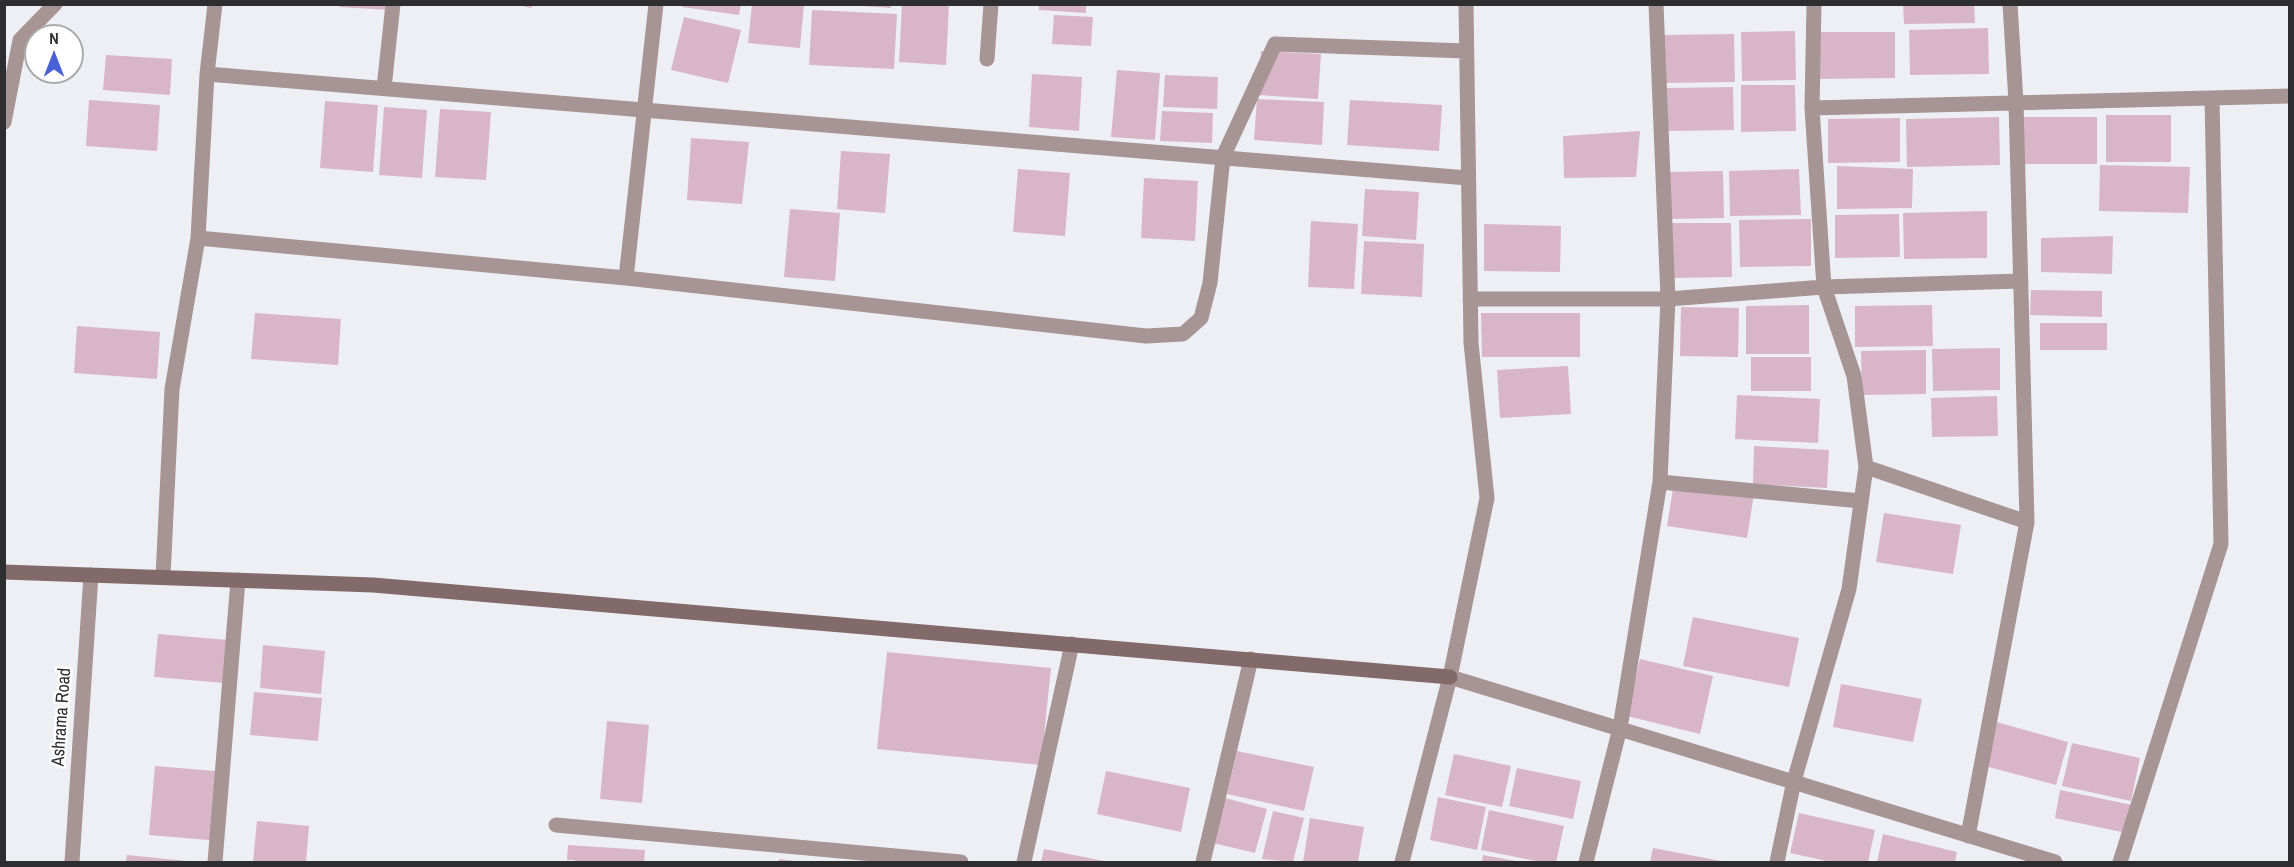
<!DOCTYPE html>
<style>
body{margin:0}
#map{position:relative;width:2294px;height:867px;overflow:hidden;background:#eeeff5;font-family:"Archivo Narrow",sans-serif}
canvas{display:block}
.frame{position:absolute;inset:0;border:6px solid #2e2e30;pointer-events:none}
.north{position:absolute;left:24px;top:24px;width:60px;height:60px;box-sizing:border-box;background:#fff;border:2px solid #ababac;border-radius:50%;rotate:0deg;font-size:16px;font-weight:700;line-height:24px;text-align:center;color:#2e2e30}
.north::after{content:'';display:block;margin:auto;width:21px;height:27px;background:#4a61d6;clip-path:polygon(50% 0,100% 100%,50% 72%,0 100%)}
</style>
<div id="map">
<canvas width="2294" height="867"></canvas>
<div class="frame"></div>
<div class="north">N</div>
</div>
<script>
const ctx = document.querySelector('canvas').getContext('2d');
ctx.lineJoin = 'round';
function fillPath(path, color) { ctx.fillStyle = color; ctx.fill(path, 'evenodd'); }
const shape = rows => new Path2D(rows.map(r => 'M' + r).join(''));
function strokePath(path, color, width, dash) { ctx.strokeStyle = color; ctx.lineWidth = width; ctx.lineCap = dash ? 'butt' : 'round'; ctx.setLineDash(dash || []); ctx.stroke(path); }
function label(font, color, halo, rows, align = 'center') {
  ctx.font = font + ' "Archivo Narrow",sans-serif'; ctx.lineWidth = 5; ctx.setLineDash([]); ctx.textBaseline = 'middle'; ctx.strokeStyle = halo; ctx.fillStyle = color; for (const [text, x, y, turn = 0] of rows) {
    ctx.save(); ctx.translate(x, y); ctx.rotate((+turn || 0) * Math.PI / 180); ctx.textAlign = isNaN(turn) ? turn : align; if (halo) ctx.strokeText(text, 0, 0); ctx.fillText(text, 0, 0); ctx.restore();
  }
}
const building = shape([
 [339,4,391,4,390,10,339,7],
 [513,4,532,4,532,8],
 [682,4,741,4,739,15,682,7],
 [752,4,804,4,800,48,748,43],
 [863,4,891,4,891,8,863,6],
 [902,4,949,4,946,65,899,62],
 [1039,4,1086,4,1086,13,1039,10],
 [1903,4,1974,4,1975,23,1904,24],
 [812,10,897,14,894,69,809,65],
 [1054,15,1093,17,1091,46,1052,44],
 [684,17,741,30,728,83,671,70],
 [1988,28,1989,74,1910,75,1909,30],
 [1795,31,1796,80,1742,81,1741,32],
 [1818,32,1895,32,1895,78,1818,79],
 [1734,34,1735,82,1665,83,1664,35],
 [1261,51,1321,54,1318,99,1258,95],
 [106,55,172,59,170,95,103,90],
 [1117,70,1160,73,1155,140,1111,137],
 [1032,74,1082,77,1079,131,1029,127],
 [1165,75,1218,77,1217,109,1163,107],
 [1741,85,1795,85,1796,131,1741,132],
 [1733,87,1734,130,1668,131,1667,88],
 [1257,99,1324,102,1322,145,1254,140],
 [89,100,160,105,157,151,86,146],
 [1350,100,1442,105,1439,151,1347,145],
 [325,101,378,105,373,172,320,168],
 [384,107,427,110,422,178,379,175],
 [440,109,491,112,486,180,435,177],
 [1162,111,1213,113,1212,143,1160,141],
 [2106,115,2171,115,2171,162,2106,162],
 [1999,117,2000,165,1907,167,1906,119],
 [2022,117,2097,117,2097,164,2022,164],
 [1900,118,1900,162,1828,163,1828,119],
 [1640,131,1636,177,1564,178,1563,136],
 [691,138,749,142,742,204,687,200],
 [841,151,890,154,885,213,837,209],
 [2100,165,2190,167,2188,213,2099,211],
 [1837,166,1913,169,1912,208,1837,209],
 [1018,169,1070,173,1065,236,1013,232],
 [1799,169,1801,215,1730,216,1729,171],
 [1723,171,1724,218,1668,219,1667,172],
 [1144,178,1198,181,1195,241,1141,238],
 [1365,189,1419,192,1416,240,1362,236],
 [790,209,840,213,835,281,784,277],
 [1987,211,1987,258,1904,259,1903,213],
 [1899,214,1900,257,1835,258,1835,215],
 [1811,219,1811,266,1740,267,1739,220],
 [1311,221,1358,224,1354,289,1308,287],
 [1670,223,1731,223,1732,277,1670,278],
 [1484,224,1561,226,1560,272,1484,271],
 [2113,236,2112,274,2041,272,2041,238],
 [1364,241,1424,244,1422,297,1361,294],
 [2031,290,2102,291,2102,317,2030,315],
 [1809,305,1809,354,1746,354,1746,306],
 [1932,305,1933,346,1855,347,1855,306],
 [1681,307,1739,308,1738,357,1680,356],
 [255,313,341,319,338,365,251,359],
 [1481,313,1580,313,1580,357,1482,357],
 [2040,323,2107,323,2107,350,2040,350],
 [77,326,160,332,157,379,74,373],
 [2000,348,2000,390,1933,391,1932,349],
 [1926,350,1926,394,1862,395,1861,351],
 [1751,357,1811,357,1811,391,1751,391],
 [1568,366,1571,414,1500,418,1497,370],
 [1737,395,1820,399,1818,443,1735,439],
 [1997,396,1998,436,1932,437,1931,398],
 [1754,446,1829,450,1827,488,1753,484],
 [1674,482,1754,494,1747,538,1667,526],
 [1884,513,1961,525,1953,574,1876,562],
 [1693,617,1799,638,1789,687,1683,666],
 [158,634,240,641,236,684,154,677],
 [263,645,325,651,321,694,260,688],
 [887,652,1051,668,1041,765,877,749],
 [1640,659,1713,676,1700,734,1627,716],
 [1841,684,1922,699,1913,742,1833,727],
 [254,692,322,698,318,741,250,735],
 [607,721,649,725,642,803,600,799],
 [1993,721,2068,742,2056,785,1981,765],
 [2072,743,2140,758,2131,801,2062,786],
 [1237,751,1314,767,1304,811,1227,794],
 [1454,754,1511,766,1502,807,1445,795],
 [155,766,227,772,221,841,149,835],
 [1517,768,1581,781,1573,819,1509,806],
 [1106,771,1190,788,1181,832,1097,814],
 [2060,790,2137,806,2131,834,2055,818],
 [1438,797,1486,807,1477,850,1430,840],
 [1225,798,1267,809,1255,853,1213,843],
 [1489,810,1564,826,1556,862,1541,862,1481,850],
 [1273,811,1304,818,1293,862,1262,859],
 [1799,813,1875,830,1868,862,1831,862,1790,853],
 [1310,818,1364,827,1358,862,1303,862],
 [257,821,309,826,306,862,253,862],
 [1883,834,1957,852,1955,862,1877,862],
 [568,845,645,850,644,862,575,862,575,860,567,860],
 [1653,848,1721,861,1721,862,1650,862],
 [1044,849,1104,861,1104,862,1041,862],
 [127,855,187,861,187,862,126,862],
 [1483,855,1516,861,1516,862,1482,862],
 [779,859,795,861,794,862,779,862]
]);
const street = shape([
 [987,59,991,4],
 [207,74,1468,178],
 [384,88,393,4],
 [1812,108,2290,96],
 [4,122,20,40,55,4],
 [198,238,626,278,1146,336,1183,334,1201,318,1210,283,1223,157,1275,44,1465,51],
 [626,278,656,4],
 [1470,299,1668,299,1824,287,2021,281],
 [1866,467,2027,522],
 [1660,482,1861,501],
 [163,577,172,389,198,238,207,74,215,4],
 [1450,677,2055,862],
 [556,825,961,862],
 [1968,836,2027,522,2016,102,2010,4],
 [72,862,91,575],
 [215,862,238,580],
 [1024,862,1072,644],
 [1203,862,1251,659],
 [1402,862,1450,677,1487,498,1471,343,1466,4],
 [1586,862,1620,728,1660,482,1668,299,1656,4],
 [1777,862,1794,781,1849,589,1866,467,1854,376,1824,287,1812,108,1814,4],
 [2120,862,2221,544,2212,98]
]);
const secondary = shape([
 [4,572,373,585,1450,677]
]);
const streetNames = [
 ["Ashrama Road",62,717,-86]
];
fillPath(building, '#d9b6c7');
strokePath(street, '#a79595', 15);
strokePath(secondary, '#836a6a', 15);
label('18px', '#2e2e30', '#fff', streetNames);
</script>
